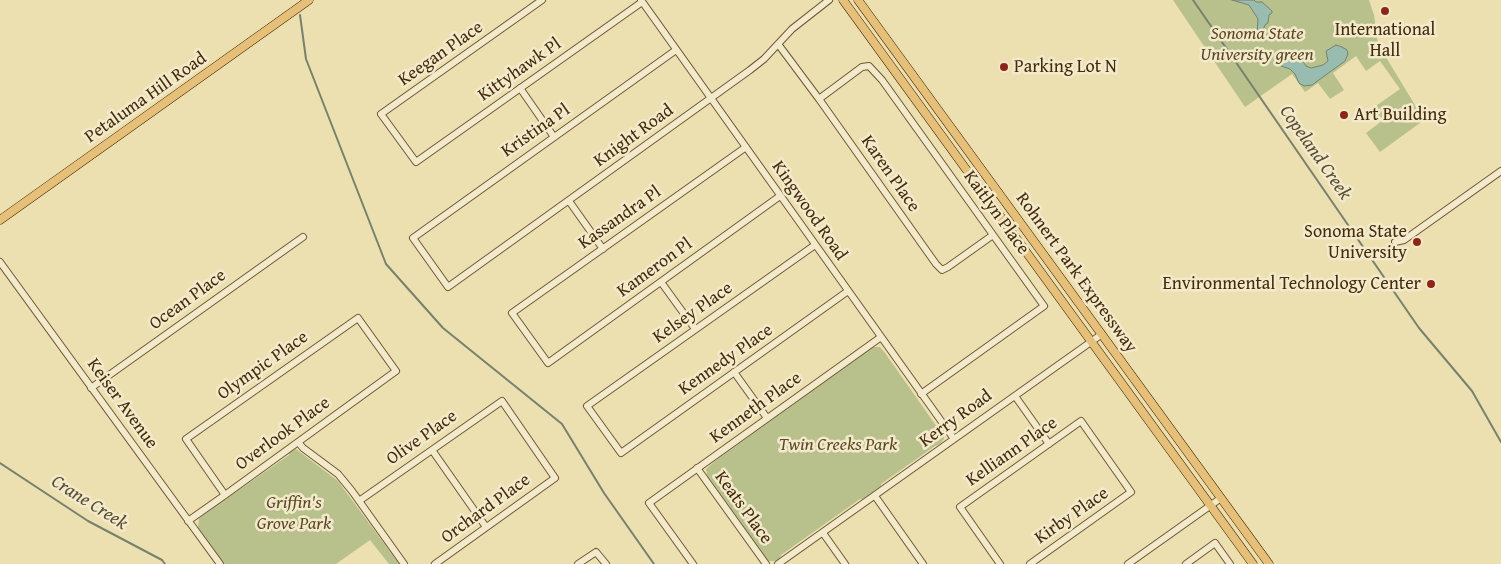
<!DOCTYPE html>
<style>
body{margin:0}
canvas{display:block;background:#ecdfb0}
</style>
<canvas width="1501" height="564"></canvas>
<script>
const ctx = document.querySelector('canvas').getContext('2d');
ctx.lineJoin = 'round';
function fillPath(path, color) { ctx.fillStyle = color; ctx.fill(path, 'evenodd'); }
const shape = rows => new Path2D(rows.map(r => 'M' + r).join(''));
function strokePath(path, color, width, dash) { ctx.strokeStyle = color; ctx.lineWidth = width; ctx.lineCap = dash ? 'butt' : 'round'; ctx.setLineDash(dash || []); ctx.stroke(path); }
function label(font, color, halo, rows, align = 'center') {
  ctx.font = font + ' "Gentium Book Plus",serif'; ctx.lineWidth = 5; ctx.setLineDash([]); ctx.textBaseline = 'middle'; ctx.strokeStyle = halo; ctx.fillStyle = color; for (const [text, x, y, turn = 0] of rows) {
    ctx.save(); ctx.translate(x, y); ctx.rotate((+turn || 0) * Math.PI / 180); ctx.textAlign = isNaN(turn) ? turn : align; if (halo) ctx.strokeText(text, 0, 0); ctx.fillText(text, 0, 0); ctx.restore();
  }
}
const green = shape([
 [1173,0,1369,0,1374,15,1378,44,1424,120,1380,152,1366,133,1382,121,1373,108,1400,89,1380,61,1366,71,1356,56,1333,73,1344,90,1330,99,1318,83,1305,92,1292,74,1245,107],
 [873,347,880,347,885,353,937,427,940,427,943,432,944,439,940,444,935,446,881,484,881,486,863,499,860,499,781,555,780,558,777,561,768,561,763,557,763,554,707,475,706,469,715,461],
 [296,449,338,481,399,564,389,564,370,540,336,564,224,564,198,528,199,518,289,455,290,451]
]);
const water = shape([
 [1232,0,1254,0,1256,2,1262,2,1272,11,1272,13,1269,15,1268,23,1265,25,1262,33,1257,33,1258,19,1249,5,1232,0],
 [1336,45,1342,47,1347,50,1348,54,1345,61,1312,85,1304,86,1299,83,1295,74,1290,69,1281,66,1281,63,1287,60,1291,56,1300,57,1306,66,1311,68,1323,65,1328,61,1326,51,1336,45]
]);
const stream = shape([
 [1193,0,1419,328,1472,391,1501,442],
 [300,15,306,59,386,264,443,328,562,424,604,493,654,564],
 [0,463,88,521,162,560,165,564]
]);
const minor = shape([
 [542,0,381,114,416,162,642,2],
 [641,0,954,439],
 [778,44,819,99,936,264,942,270,948,267,993,235],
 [676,50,413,238,448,287,750,70,764,59,792,29,829,0],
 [520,88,554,137],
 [819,99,862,67,869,66,882,80,1044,306,921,394],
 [746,147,512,313,548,363,780,196],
 [569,201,603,249],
 [1395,242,1404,240,1501,171],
 [815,245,587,406,621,453,848,291],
 [0,262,220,564],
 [661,282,695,329],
 [734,372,767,418],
 [91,388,303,237],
 [1015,396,1049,444],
 [298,442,303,448,338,474,352,491,404,564],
 [432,450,486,527],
 [697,468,766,564],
 [875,496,923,564],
 [359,501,502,401,555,478,435,564],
 [188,521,225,495,396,371,358,318,186,439,225,495],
 [823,533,845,564],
 [578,564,596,552,606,564],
 [693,564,649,503,881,337],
 [778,564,1102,334],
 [1000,564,960,507,1081,421,1131,492,1030,564],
 [1128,564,1221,498],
 [1186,564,1215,543,1230,564]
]);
const major = shape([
 [843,0,1253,564],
 [858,0,1269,564],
 [0,220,309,0]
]);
const markers = [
 [1385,11,5,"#8f2418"],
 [1004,67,5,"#8f2418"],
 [1344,115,5,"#8f2418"],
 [1417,242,5,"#8f2418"],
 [1431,284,5,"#8f2418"]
];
const poiNames = [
 ["International",1385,30,"center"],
 ["Hall",1385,51,"center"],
 ["Parking Lot N",1014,67],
 ["Art Building",1354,115],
 ["Sonoma State",1407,232,"right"],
 ["University",1407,253,"right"],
 ["Environmental Technology Center",1421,284,"right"]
];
const parkNames = [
 ["Sonoma State",1257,34],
 ["University green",1257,55],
 ["Twin Creeks Park",838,445],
 ["Griffin's",294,503],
 ["Grove Park",294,524]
];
const streetNames = [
 ["Keegan Place",441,54,-35],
 ["Kittyhawk Pl",520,70,-35],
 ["Petaluma Hill Road",146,98,-35],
 ["Kristina Pl",536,131,-35],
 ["Knight Road",634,136,-36],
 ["Karen Place",890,174,55],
 ["Kingwood Road",809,211,55],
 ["Kaitlyn Place",996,213,54],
 ["Kassandra Pl",620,218,-35],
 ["Kameron Pl",655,268,-36],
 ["Rohnert Park Expressway",1076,273,54],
 ["Ocean Place",188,300,-36],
 ["Kelsey Place",693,313,-35],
 ["Kennedy Place",726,360,-35],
 ["Olympic Place",263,366,-35],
 ["Keiser Avenue",122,404,54],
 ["Kenneth Place",756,408,-36],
 ["Kerry Road",956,419,-36],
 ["Overlook Place",283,434,-36],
 ["Olive Place",422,438,-35],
 ["Kelliann Place",1012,452,-35],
 ["Keats Place",743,508,54],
 ["Orchard Place",486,509,-36],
 ["Kirby Place",1072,516,-35]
];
const waterNames = [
 ["Copeland Creek",1315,153,55],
 ["Crane Creek",89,503,32]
];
fillPath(green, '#b8c18b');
fillPath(water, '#99bcb0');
strokePath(water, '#77826e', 1);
strokePath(stream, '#77826e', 2);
strokePath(minor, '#6e5834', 8);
strokePath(major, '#442b0a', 9);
strokePath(minor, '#f3eacc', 6);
strokePath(major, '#e6c078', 8);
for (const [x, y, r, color] of markers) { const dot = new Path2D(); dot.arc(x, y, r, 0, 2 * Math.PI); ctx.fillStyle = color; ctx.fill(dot); strokePath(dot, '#f3eacc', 2); }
label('18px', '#442b0a', '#f3eacc', poiNames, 'left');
label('italic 18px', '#5b4924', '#f3eacc', parkNames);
label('18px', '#442b0a', '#f3eacc', streetNames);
label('italic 19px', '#594f34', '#f3eacc', waterNames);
</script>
